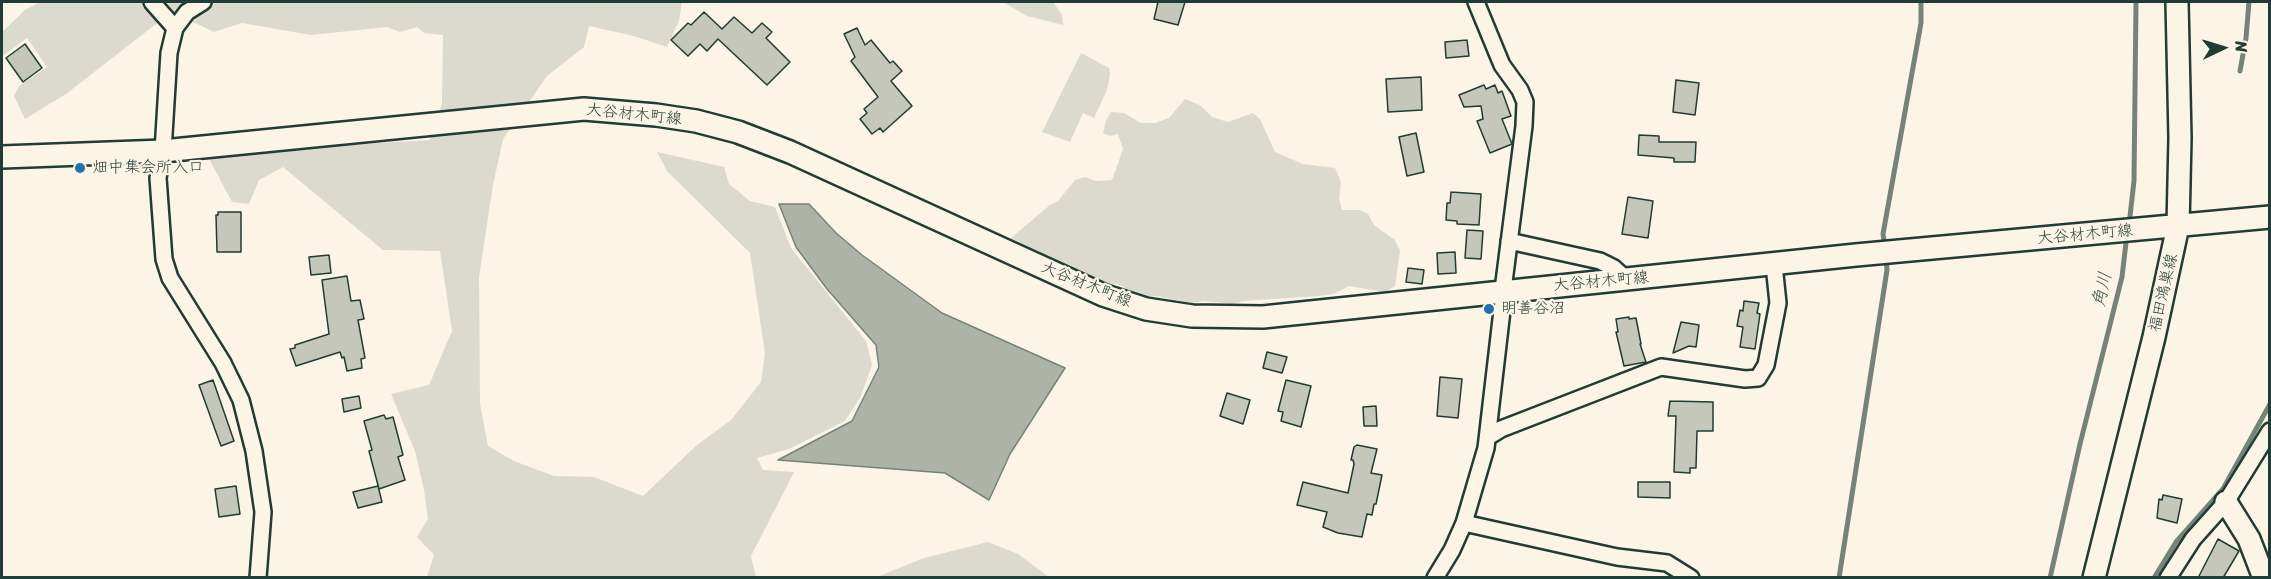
<!DOCTYPE html>
<meta charset="utf-8">
<style>
body{margin:0}
#map{position:relative;width:2271px;height:579px;overflow:hidden;background:#fcf5e5;font-family:Sriracha,sans-serif}
canvas{display:block}
.frame{position:absolute;inset:0;border:3px solid #1f3d34;pointer-events:none}
.north{position:absolute;left:2193px;top:18px;width:60px;height:60px;-webkit-text-stroke:4px #fcf5e5;paint-order:stroke;rotate:86deg;font-size:16px;font-weight:700;line-height:24px;text-align:center;color:#1f3d34}
.north::after{content:'';display:block;margin:auto;width:21px;height:27px;background:#1f3d34;clip-path:polygon(50% 0,100% 100%,50% 72%,0 100%)}
</style>
<div id="map">
<canvas width="2271" height="579"></canvas>
<div class="frame"></div>
<div class="north">N</div>
</div>
<script>
const ctx = document.querySelector('canvas').getContext('2d');
ctx.lineJoin = 'round';
function fillPath(path, color) { ctx.fillStyle = color; ctx.fill(path, 'evenodd'); }
const shape = rows => new Path2D(rows.map(r => 'M' + r).join(''));
function strokePath(path, color, width, dash) { ctx.strokeStyle = color; ctx.lineWidth = width; ctx.lineCap = dash ? 'butt' : 'round'; ctx.setLineDash(dash || []); ctx.stroke(path); }
function label(font, color, halo, rows, align = 'center') {
  ctx.font = font + ' Sriracha,"Klee One",sans-serif'; ctx.lineWidth = 4.5; ctx.setLineDash([]); ctx.textBaseline = 'middle'; ctx.strokeStyle = halo; ctx.fillStyle = color; for (const [text, x, y, turn = 0] of rows) {
    ctx.save(); ctx.translate(x, y); ctx.rotate((+turn || 0) * Math.PI / 180); ctx.textAlign = isNaN(turn) ? turn : align; if (halo) ctx.strokeText(text, 0, 0); ctx.fillText(text, 0, 0); ctx.restore();
  }
}
const green = shape([
 [40,2,682,2,679,21,667,47,634,36,589,26,584,47,547,76,503,139,493,185,479,277,480,404,488,446,514,461,554,476,594,477,643,496,697,445,731,420,761,382,765,353,750,253,667,171,657,152,724,167,729,184,750,201,775,207,791,248,866,341,872,365,861,396,845,421,789,449,757,458,763,470,794,472,751,556,756,577,427,577,434,555,417,537,428,519,424,490,415,451,391,394,429,385,452,331,440,251,383,250,283,167,259,180,249,204,232,202,206,153,430,140,442,103,443,35,424,33,417,27,400,32,387,27,311,35,242,23,214,32,179,15,156,24,66,94,25,119,14,96,19,86,47,67,27,38,4,55,2,52,2,32,25,10],
 [1003,2,1053,2,1062,15,1063,25,1027,16],
 [1081,53,1109,68,1110,75,1107,90,1094,118,1083,113,1070,142,1042,132],
 [1185,99,1200,105,1212,117,1228,122,1253,113,1260,119,1275,152,1303,164,1335,168,1341,182,1339,198,1342,210,1360,210,1368,214,1374,225,1395,240,1400,251,1395,286,1385,292,1349,286,1334,294,1319,296,1243,301,1233,304,1204,301,1191,303,1156,296,1144,297,1117,284,1100,284,1060,267,1047,256,1011,238,1050,205,1058,201,1075,180,1085,177,1096,181,1112,180,1123,149,1118,134,1110,136,1103,133,1106,120,1111,112,1124,113,1141,123,1155,123,1169,118],
 [988,542,1018,554,1049,577,877,577,924,558]
]);
const water = shape([
 [779,204,809,204,836,233,862,255,942,313,1065,368,1010,454,989,500,945,473,778,460,852,421,879,367,876,345,827,289,796,247,779,204]
]);
const stream = shape([
 [2240,71,2246,38,2249,2],
 [2129,225,2134,181,2136,2],
 [1885,248,1883,234,1921,23,1921,2],
 [1839,578,1887,270,1886,258],
 [2050,578,2080,444,2122,277,2127,234],
 [2154,578,2176,542,2223,489,2270,404]
]);
const building = shape([
 [1158,2,1185,2,1178,25,1154,19,1158,2],
 [704,12,722,29,734,17,752,33,762,23,772,32,766,38,790,62,767,85,718,39,707,51,700,44,688,56,671,40,688,23,691,25,704,12],
 [857,28,865,45,871,40,890,63,893,61,902,71,891,81,912,106,883,132,880,128,872,134,860,119,867,113,864,109,878,97,851,61,855,57,844,34,857,28],
 [1467,40,1469,56,1446,58,1445,42,1467,40],
 [25,44,42,68,23,82,6,58,25,44],
 [1421,77,1422,110,1388,112,1386,79,1421,77],
 [1676,80,1699,83,1695,115,1673,112,1676,80],
 [1484,85,1486,89,1495,85,1498,93,1502,91,1511,116,1502,119,1512,144,1490,153,1477,121,1483,119,1481,106,1464,107,1459,95,1484,85],
 [1416,133,1424,172,1407,176,1399,137,1416,133],
 [1639,135,1659,136,1659,142,1696,142,1695,162,1674,162,1674,158,1638,155,1639,135],
 [1451,192,1481,194,1479,225,1457,224,1457,221,1446,220,1447,203,1450,203,1451,192],
 [1628,197,1653,201,1648,238,1622,234,1628,197],
 [218,212,241,212,241,252,217,252,216,215,218,215,218,212],
 [1467,230,1483,231,1481,259,1465,258,1467,230],
 [1455,252,1456,273,1438,274,1437,253,1455,252],
 [329,255,331,273,311,275,309,257,329,255],
 [1408,268,1424,270,1422,284,1406,282,1408,268],
 [347,276,351,301,360,300,364,319,358,320,365,358,361,359,362,368,347,371,344,357,342,358,340,352,296,366,290,349,295,348,295,345,329,334,322,280,347,276],
 [1744,301,1759,303,1757,313,1760,314,1755,349,1740,347,1743,327,1737,326,1740,310,1743,311,1744,301],
 [1629,317,1629,319,1636,318,1641,344,1640,344,1646,362,1624,366,1616,332,1618,332,1616,319,1629,317],
 [1681,322,1699,325,1696,347,1689,346,1673,353,1681,322],
 [1267,352,1287,357,1282,373,1263,368,1267,352],
 [1440,377,1462,379,1458,418,1437,416,1440,377],
 [213,380,234,441,221,446,199,385,213,380],
 [1286,380,1311,386,1301,427,1281,421,1283,412,1278,411,1286,380],
 [1227,393,1250,400,1243,424,1220,416,1227,393],
 [359,396,361,408,344,412,342,399,359,396],
 [1670,401,1713,402,1713,431,1697,431,1696,468,1690,468,1690,473,1674,472,1676,416,1668,416,1670,401],
 [1376,406,1377,426,1364,426,1363,407,1376,406],
 [384,415,386,419,393,417,403,455,398,457,405,480,379,489,369,451,372,450,364,421,384,415],
 [1357,445,1377,449,1371,473,1382,475,1376,504,1374,504,1372,515,1367,514,1362,537,1338,533,1323,527,1327,512,1297,505,1303,482,1348,493,1354,464,1353,460,1351,460,1354,447,1357,445],
 [1638,482,1670,482,1670,498,1638,497,1638,482],
 [236,486,240,514,219,517,215,489,236,486],
 [378,486,382,502,358,508,353,492,378,486],
 [2163,495,2182,499,2177,523,2157,518,2159,499,2162,500,2163,495],
 [2218,539,2239,551,2223,578,2198,578,2218,539]
]);
const street = shape([
 [152,2,175,28],
 [203,2,187,12,175,28,169,53,163,151,158,178,164,259,170,278,223,363,241,400,254,451,263,512,258,578],
 [1476,2,1502,65,1520,90,1525,102,1524,126,1504,282],
 [1509,241,1600,261,1614,268,1626,279],
 [1488,437,1501,429,1661,367,1745,379,1758,378,1766,365,1778,303,1774,265],
 [1464,523,1617,557,1667,563,1691,578],
 [1435,578,1452,550,1464,523,1486,448,1503,302],
 [2168,578,2193,539,2226,502,2270,431]
]);
const secondary = shape([
 [2,157,163,151,584,109,656,115,696,121,738,132,790,152,1103,295,1146,309,1192,316,1263,317,1856,255,2270,217],
 [2226,502,2249,539,2264,578],
 [2094,578,2154,337,2178,226,2180,138,2177,2]
]);
const markers = [
 [80,168,6,"#1f6fb2"],
 [1489,309,6,"#1f6fb2"]
];
const streetNames = [
 ["大谷材木町線",634,115,6],
 ["大谷材木町線",2085,235,-5],
 ["大谷材木町線",1601,282,-5],
 ["大谷材木町線",1086,285,22],
 ["福田鴻巣線",2164,293,-77]
];
const poiNames = [
 ["畑中集会所入口",92,168],
 ["明善谷沼",1501,309]
];
const waterNames = [
 ["角川",2103,290,-78]
];
fillPath(green, '#dcdacc');
fillPath(water, '#aeb3a7');
strokePath(water, '#758479', 1.5);
strokePath(stream, '#758479', 5);
fillPath(building, '#c5c7b9');
strokePath(building, '#1f3d34', 1.5);
strokePath(street, '#1f3d34', 20);
strokePath(secondary, '#1f3d34', 26);
strokePath(street, '#fcf5e5', 15);
strokePath(secondary, '#fcf5e5', 21);
for (const [x, y, r, color] of markers) { const dot = new Path2D(); dot.arc(x, y, r, 0, 2 * Math.PI); ctx.fillStyle = color; ctx.fill(dot); strokePath(dot, '#fcf5e5', 2); }
label('16px', '#1f3d34', '#fcf5e5', streetNames);
label('16px', '#1f3d34', '#fcf5e5', poiNames, 'left');
label('italic 18px', '#435a51', '#fcf5e5', waterNames);
</script>
